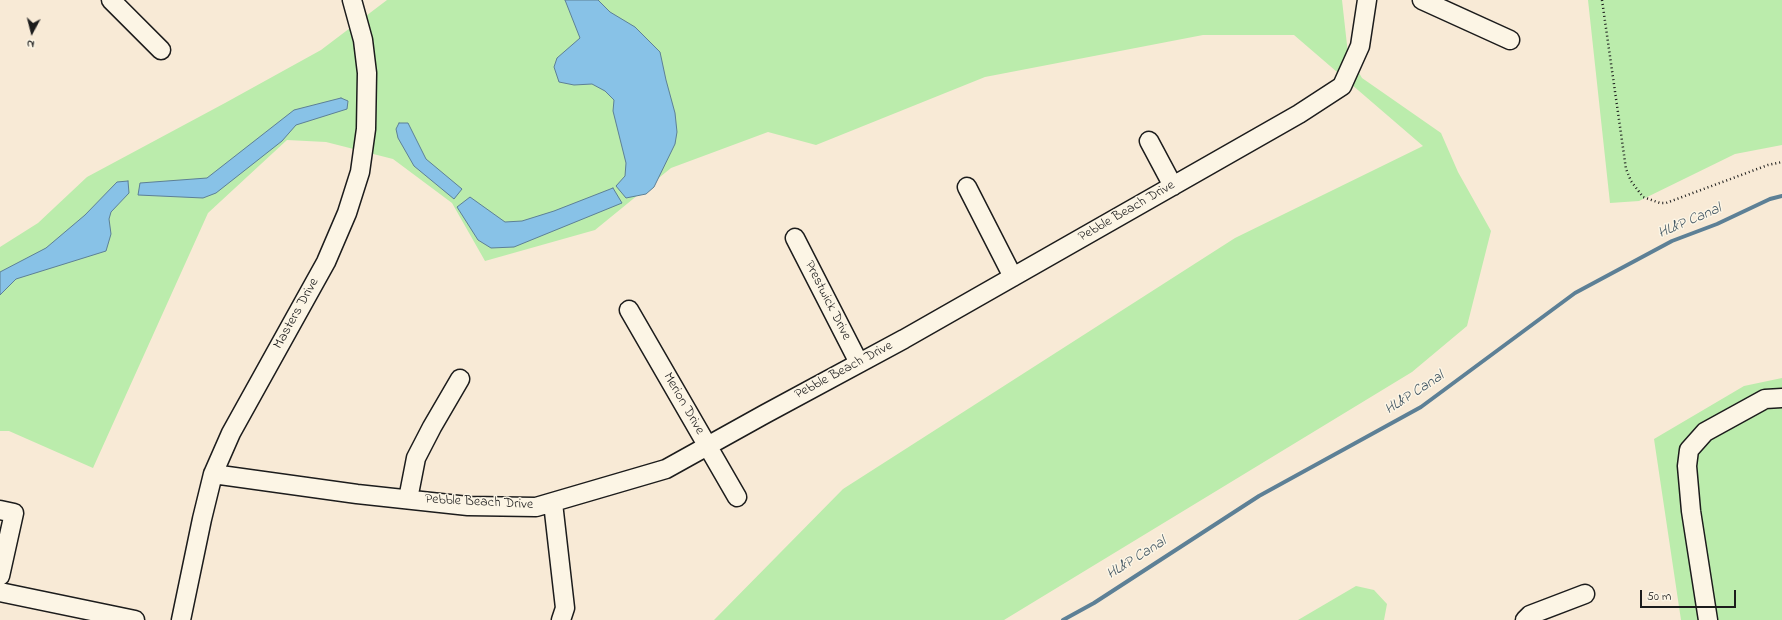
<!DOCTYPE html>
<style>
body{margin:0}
#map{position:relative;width:1782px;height:620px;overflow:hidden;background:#f8ead6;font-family:"Indie Flower",sans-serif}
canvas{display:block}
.north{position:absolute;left:12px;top:12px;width:40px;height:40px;-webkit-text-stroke:3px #fcf5e5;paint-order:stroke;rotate:187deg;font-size:11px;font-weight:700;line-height:16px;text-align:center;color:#1c1c1c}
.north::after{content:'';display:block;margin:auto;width:14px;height:18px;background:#1c1c1c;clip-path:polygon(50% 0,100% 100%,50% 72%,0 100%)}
.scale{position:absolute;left:1640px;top:590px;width:96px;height:18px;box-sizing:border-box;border:2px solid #1c1c1c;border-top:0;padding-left:5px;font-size:12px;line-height:14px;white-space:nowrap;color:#1c1c1c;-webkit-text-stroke:3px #fcf5e5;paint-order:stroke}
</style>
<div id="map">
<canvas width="1782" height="620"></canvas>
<div class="north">N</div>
<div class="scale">50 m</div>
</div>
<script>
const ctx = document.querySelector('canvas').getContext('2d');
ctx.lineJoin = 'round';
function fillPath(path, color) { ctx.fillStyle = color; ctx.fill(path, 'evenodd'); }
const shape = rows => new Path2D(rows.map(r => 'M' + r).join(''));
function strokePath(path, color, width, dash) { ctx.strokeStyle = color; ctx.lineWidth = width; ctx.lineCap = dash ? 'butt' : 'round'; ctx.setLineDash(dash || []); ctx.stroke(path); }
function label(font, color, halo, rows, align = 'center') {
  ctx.font = font + ' "Indie Flower",sans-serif'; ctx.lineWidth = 3; ctx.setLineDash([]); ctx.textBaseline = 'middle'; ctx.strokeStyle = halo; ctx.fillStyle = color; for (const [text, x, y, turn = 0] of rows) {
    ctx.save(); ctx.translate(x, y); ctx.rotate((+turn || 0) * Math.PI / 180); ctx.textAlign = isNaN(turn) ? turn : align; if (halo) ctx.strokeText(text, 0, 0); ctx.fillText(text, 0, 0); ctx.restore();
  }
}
const green = shape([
 [387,0,1342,0,1348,54,1362,78,1441,133,1458,172,1491,231,1467,326,1412,372,1004,620,714,620,843,489,1235,238,1423,146,1294,35,1203,35,985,77,816,145,768,132,671,168,595,230,485,261,452,203,393,159,326,142,287,140,208,213,93,468,9,431,0,431,0,247,38,223,87,177,225,103,321,50],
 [1588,0,1782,0,1782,145,1735,154,1639,201,1610,203],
 [1782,378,1782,620,1681,620,1654,439,1744,386],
 [1356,586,1374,590,1387,604,1384,620,1298,620]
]);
const water = shape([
 [565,0,598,0,610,12,635,27,660,52,666,80,675,113,677,132,675,144,654,187,646,194,626,198,616,186,625,176,626,163,613,111,614,100,605,91,592,84,574,85,559,82,554,67,557,58,580,38,565,0],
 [341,98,348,101,347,109,296,125,282,141,216,193,203,198,138,195,140,183,207,178,294,110,341,98],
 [399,123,408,123,426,159,462,189,454,199,414,166,398,138,396,129,399,123],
 [128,181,129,193,111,212,109,219,111,234,106,251,16,279,0,295,0,272,46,248,85,215,117,182,128,181],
 [613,188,622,203,514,247,491,248,478,240,457,207,470,197,505,222,522,221,554,211,613,188]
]);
const stream = shape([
 [1063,620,1094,603,1259,496,1421,407,1575,293,1672,241,1717,224,1770,199,1782,196]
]);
const path = shape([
 [1602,0,1626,169,1631,181,1643,197,1660,203,1666,203,1768,165,1782,162]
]);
const minor = shape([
 [111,0,161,50],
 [1422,0,1510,40],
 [1149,141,1173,186],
 [967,187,1013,277],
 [795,238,859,363],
 [629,310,737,497],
 [213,474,357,494,468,506,536,507,666,469,765,414,904,339,1299,114,1342,86,1360,46,1367,0],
 [408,499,416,458,432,427,460,379],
 [553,503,565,608,561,620],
 [0,510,14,513,0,576],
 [0,592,135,620],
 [181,620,202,519,213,474,231,433,326,262,347,213,360,172,366,129,367,73,363,40,352,0],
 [1525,620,1530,615,1585,594],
 [1708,620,1691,511,1687,466,1689,450,1705,432,1765,399,1782,398]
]);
const streetNames = [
 ["Pebble Beach Drive",1127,212,-30],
 ["Prestwick Drive",827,301,63],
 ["Masters Drive",297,314,-61],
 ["Pebble Beach Drive",844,371,-28],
 ["Merion Drive",683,404,60],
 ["Pebble Beach Drive",479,503,3]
];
const waterNames = [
 ["HL&P Canal",1690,222,-23],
 ["HL&P Canal",1415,394,-33],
 ["HL&P Canal",1137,559,-32]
];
fillPath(green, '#bbecac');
fillPath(water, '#88c2e7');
strokePath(water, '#5d8096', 1);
strokePath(stream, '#5d8096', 4);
strokePath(minor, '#1c1c1c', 21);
strokePath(path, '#1c1c1c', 2.5, [1, 3]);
strokePath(minor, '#fcf5e5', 18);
label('14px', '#1c1c1c', '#fcf5e5', streetNames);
label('italic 15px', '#425663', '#fcf5e5', waterNames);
</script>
